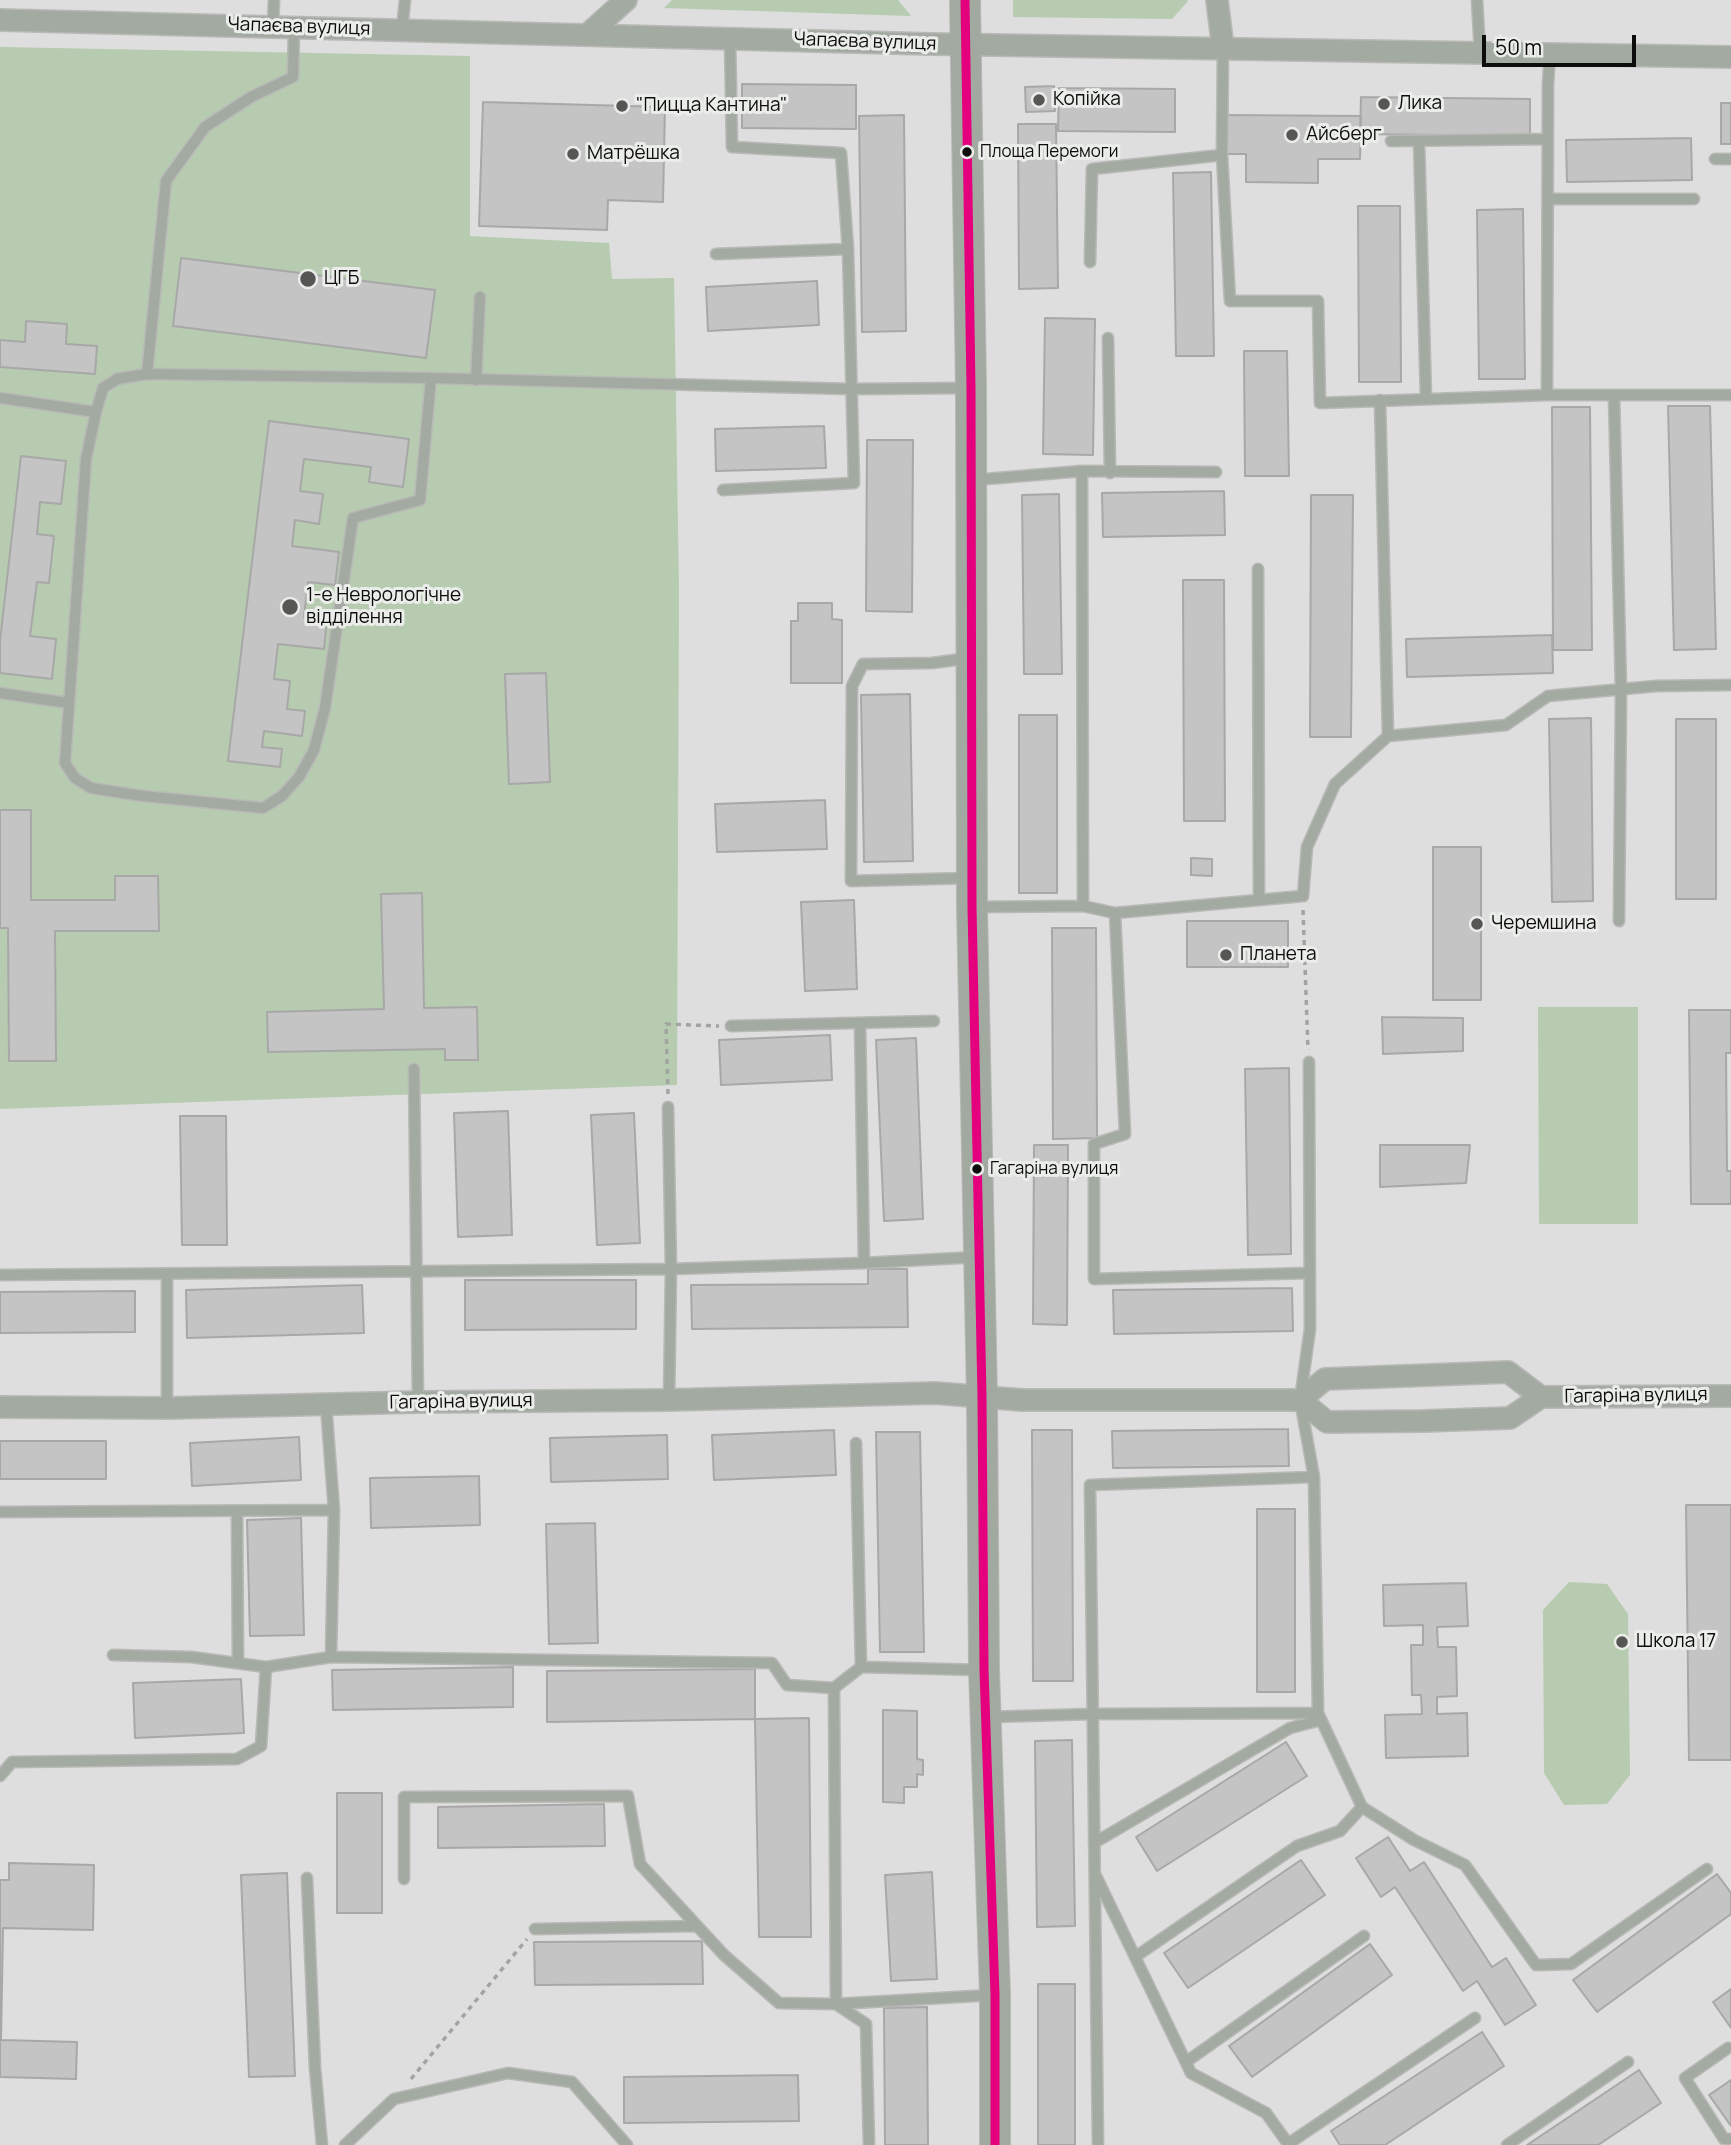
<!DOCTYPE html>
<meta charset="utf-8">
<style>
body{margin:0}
#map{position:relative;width:1731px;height:2145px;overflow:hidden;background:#dddedd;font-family:Manrope,sans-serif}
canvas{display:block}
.scale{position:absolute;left:1482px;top:35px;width:154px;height:32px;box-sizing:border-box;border:4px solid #0d0e0c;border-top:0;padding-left:9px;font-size:21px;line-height:24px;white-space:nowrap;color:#0d0e0c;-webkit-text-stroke:5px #eaede9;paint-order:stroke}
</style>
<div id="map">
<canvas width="1731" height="2145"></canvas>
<div class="scale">50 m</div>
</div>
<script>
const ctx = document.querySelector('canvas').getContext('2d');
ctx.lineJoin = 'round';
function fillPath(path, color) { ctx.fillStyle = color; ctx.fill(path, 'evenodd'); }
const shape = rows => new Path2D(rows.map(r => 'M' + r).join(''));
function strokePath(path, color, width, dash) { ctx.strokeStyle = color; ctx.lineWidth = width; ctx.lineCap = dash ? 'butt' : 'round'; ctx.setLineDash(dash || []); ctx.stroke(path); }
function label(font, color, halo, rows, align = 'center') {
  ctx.font = font + ' Manrope,sans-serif'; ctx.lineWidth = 6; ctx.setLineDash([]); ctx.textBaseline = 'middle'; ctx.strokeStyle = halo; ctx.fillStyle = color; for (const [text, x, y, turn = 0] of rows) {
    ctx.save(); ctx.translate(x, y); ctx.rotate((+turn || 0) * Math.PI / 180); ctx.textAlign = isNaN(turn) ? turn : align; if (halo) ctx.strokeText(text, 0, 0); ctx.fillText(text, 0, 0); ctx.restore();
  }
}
const green = shape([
 [672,0,898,0,911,16,664,8],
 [1013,0,1187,0,1188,1,1172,19,1013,17],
 [0,47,470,56,470,236,609,243,612,279,674,278,679,590,677,1085,0,1109],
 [1538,1007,1638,1007,1638,1224,1539,1224],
 [1569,1582,1607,1584,1628,1614,1630,1775,1607,1804,1564,1805,1544,1773,1543,1610]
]);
const building = shape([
 [742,84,856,85,856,129,742,128,742,84],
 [1054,86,1055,111,1026,112,1025,87,1054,86],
 [1059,88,1175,89,1175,132,1058,131,1059,88],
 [1361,97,1530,99,1530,136,1360,134,1361,97],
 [483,102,665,107,663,202,608,200,607,230,479,226,483,102],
 [1721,103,1731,103,1731,144,1721,144,1721,103],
 [904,115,906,331,862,332,859,116,904,115],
 [1224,115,1361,116,1360,159,1318,159,1318,183,1246,182,1246,154,1224,154,1224,115],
 [1018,124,1056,124,1058,288,1019,289,1018,124],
 [1691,138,1692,180,1567,182,1566,140,1691,138],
 [1211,172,1214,356,1176,356,1173,173,1211,172],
 [1358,206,1400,206,1401,382,1359,382,1358,206],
 [1523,209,1525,379,1479,379,1477,210,1523,209],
 [181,258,435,290,426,358,173,326,181,258],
 [817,281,819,325,708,331,706,287,817,281],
 [1045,318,1095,319,1093,455,1043,454,1045,318],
 [26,321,67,324,66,344,97,346,95,374,0,367,0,340,25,342,26,321],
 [1244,351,1287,351,1289,476,1245,476,1244,351],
 [1668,406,1710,406,1716,649,1674,650,1668,406],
 [1552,407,1590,407,1592,650,1553,650,1552,407],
 [269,421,409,439,403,487,369,482,371,467,304,459,300,491,323,494,319,524,295,520,292,546,339,552,335,585,308,582,304,617,327,620,324,649,278,644,274,679,290,681,287,709,305,711,302,736,264,731,262,747,282,749,280,767,228,761,269,421],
 [824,426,826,468,716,471,715,429,824,426],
 [867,440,913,440,912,612,866,611,867,440],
 [21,456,66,461,61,504,40,502,37,534,54,536,49,583,37,582,30,636,56,639,52,679,0,673,0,641,21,456],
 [1224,491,1225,535,1103,537,1102,493,1224,491],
 [1059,494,1062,674,1024,674,1022,495,1059,494],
 [1311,495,1353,495,1351,737,1310,737,1311,495],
 [1183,580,1224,580,1225,821,1184,821,1183,580],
 [798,603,832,603,832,619,842,620,842,683,791,683,791,621,798,621,798,603],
 [1552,635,1553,673,1407,677,1406,639,1552,635],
 [546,673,550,782,509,784,505,674,546,673],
 [910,694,913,861,864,862,861,695,910,694],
 [1019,715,1057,715,1057,893,1019,893,1019,715],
 [1591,718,1593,901,1552,902,1549,719,1591,718],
 [1676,719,1716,719,1716,899,1676,899,1676,719],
 [825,800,827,849,717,852,715,804,825,800],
 [0,810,31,810,31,900,115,900,115,876,158,876,159,931,55,931,56,1061,9,1061,8,928,0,928,0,810],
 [1433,847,1481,847,1481,1000,1433,1000,1433,847],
 [1191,858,1212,859,1212,876,1191,875,1191,858],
 [422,893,424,1008,477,1007,478,1060,445,1060,445,1049,268,1052,267,1012,384,1009,381,894,422,893],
 [854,900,857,989,805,991,801,902,854,900],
 [1187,921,1288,921,1288,967,1187,967,1187,921],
 [1052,928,1096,928,1097,1138,1053,1139,1052,928],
 [1689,1010,1731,1010,1731,1053,1726,1053,1727,1171,1731,1171,1731,1204,1691,1204,1689,1010],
 [1382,1017,1463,1018,1463,1051,1383,1054,1382,1017],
 [830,1035,832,1080,721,1085,719,1040,830,1035],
 [916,1038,923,1219,884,1221,876,1040,916,1038],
 [1289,1068,1291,1254,1248,1255,1245,1069,1289,1068],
 [508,1111,512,1235,458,1237,454,1113,508,1111],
 [634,1113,640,1243,597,1245,591,1115,634,1113],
 [180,1116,226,1116,227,1245,182,1245,180,1116],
 [1034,1145,1068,1145,1067,1325,1033,1324,1034,1145],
 [1380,1145,1470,1145,1466,1183,1380,1187,1380,1145],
 [868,1269,907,1269,908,1327,692,1329,691,1285,868,1284,868,1269],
 [465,1280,636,1280,636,1329,465,1330,465,1280],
 [362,1285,364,1333,187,1338,186,1290,362,1285],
 [1292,1288,1293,1331,1114,1334,1113,1290,1292,1288],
 [135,1291,135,1332,0,1333,0,1292,135,1291],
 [1288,1429,1289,1466,1113,1468,1112,1431,1288,1429],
 [834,1430,836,1475,714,1480,712,1435,834,1430],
 [1032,1430,1072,1430,1073,1681,1033,1681,1032,1430],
 [876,1432,920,1432,924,1652,880,1652,876,1432],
 [667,1435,668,1479,551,1482,550,1438,667,1435],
 [299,1437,301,1480,192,1486,190,1443,299,1437],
 [0,1441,106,1441,106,1479,0,1479,0,1441],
 [479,1476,480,1525,371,1528,370,1478,479,1476],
 [1686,1505,1731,1505,1731,1760,1689,1760,1686,1505],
 [1257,1509,1295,1509,1295,1692,1257,1692,1257,1509],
 [301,1518,304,1635,250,1636,247,1520,301,1518],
 [595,1523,598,1643,549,1644,546,1524,595,1523],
 [1466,1583,1468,1626,1437,1627,1438,1647,1456,1647,1457,1696,1437,1697,1437,1714,1467,1713,1468,1756,1386,1758,1385,1715,1422,1714,1421,1695,1412,1695,1411,1645,1423,1645,1423,1625,1384,1626,1383,1585,1466,1583],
 [513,1667,513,1707,333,1710,332,1670,513,1667],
 [755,1669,755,1719,547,1722,547,1671,755,1669],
 [241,1679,244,1733,135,1738,133,1683,241,1679],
 [883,1710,917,1711,917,1759,923,1760,923,1775,917,1774,917,1787,904,1787,904,1803,883,1802,883,1710],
 [809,1718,811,1937,759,1937,755,1719,809,1718],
 [1072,1740,1075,1926,1037,1927,1035,1741,1072,1740],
 [1286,1742,1307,1776,1157,1871,1136,1837,1286,1742],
 [337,1793,382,1793,382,1913,337,1913,337,1793],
 [604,1804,605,1846,438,1848,438,1807,604,1804],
 [1388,1837,1410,1871,1424,1862,1492,1967,1506,1958,1536,2005,1505,2025,1477,1981,1463,1991,1395,1887,1381,1897,1356,1858,1388,1837],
 [1301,1860,1325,1895,1188,1988,1164,1953,1301,1860],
 [9,1863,94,1865,93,1930,3,1928,1,2040,77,2042,76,2079,0,2077,0,1880,9,1880,9,1863],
 [932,1872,937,1979,891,1981,885,1875,932,1872],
 [287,1873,295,2076,249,2077,241,1875,287,1873],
 [1717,1874,1731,1893,1731,1914,1597,2012,1573,1980,1717,1874],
 [702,1941,703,1984,535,1985,534,1942,702,1941],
 [1370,1944,1392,1975,1252,2077,1229,2046,1370,1944],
 [1038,1984,1075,1984,1075,2145,1038,2145,1038,1984],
 [1731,1989,1731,2028,1713,2002,1731,1989],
 [927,2007,928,2145,885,2145,884,2008,927,2007],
 [1482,2032,1504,2066,1385,2145,1340,2145,1331,2131,1482,2032],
 [1639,2070,1661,2103,1598,2145,1527,2145,1639,2070],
 [798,2075,799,2121,624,2123,624,2077,798,2075],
 [1731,2080,1731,2126,1709,2095,1731,2080]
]);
const path = shape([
 [1303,910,1308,1050],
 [668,1094,666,1024,719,1026],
 [411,2079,527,1939]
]);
const lane = shape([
 [1477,0,1480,52],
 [273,27,274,0],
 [294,28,293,77,251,97,205,127,166,181,147,374,431,378,851,389,968,388],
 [402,30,405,0],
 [1223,48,1222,155,1230,301,1318,301,1320,403,1547,395,1731,395],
 [1391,141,1548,139],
 [1419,141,1426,399],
 [1715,159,1731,159],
 [1548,199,1694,199],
 [716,254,848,249],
 [1090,262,1092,169,1222,155],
 [1108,338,1110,473],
 [147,374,117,379,103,388,96,412,86,459,65,763,75,778,91,788,143,796,263,808,282,796,299,777,314,750,325,708,353,518,420,500,431,378],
 [476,380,480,297],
 [1547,395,1548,84,1550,53],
 [1614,395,1621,690,1619,921],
 [0,398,96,412],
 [1380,400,1388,736],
 [1082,471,1083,906],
 [974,480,1082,471,1216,472],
 [723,490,854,483,848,249,841,153,732,147,730,38],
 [1258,569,1259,900],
 [0,693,68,703],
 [969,878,851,881,852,686,863,664,932,663,970,658],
 [975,907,1083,906,1115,913,1303,896,1307,847,1335,784,1388,736,1506,725,1548,696,1656,686,1731,685],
 [1115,913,1125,1134,1094,1144,1094,1279,1309,1273],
 [860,1023,864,1263,978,1257],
 [731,1026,934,1021],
 [1309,1062,1310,1329,1300,1400,1314,1477,1318,1713,1362,1807,1414,1840,1465,1865,1536,1965,1571,1964,1707,1869],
 [414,1069,418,1402],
 [668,1107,671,1269,669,1400],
 [0,1275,671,1269,864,1263],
 [326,1405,334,1510,331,1657],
 [167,1408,167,1274],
 [856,1443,861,1667,981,1670],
 [0,1512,334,1510],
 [237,1512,238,1663],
 [113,1655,191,1657,266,1667,331,1657,772,1663,787,1685,834,1688],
 [861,1667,834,1688,836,2004,866,2024,869,2145],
 [988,1717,1092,1714,1318,1713],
 [0,1776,12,1762,237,1759,261,1746,266,1667],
 [1094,1843,1290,1728,1321,1720],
 [1096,1876,1191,2073,1266,2113,1289,2145],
 [307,1878,315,2068,322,2145],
 [404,1879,404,1797,628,1796,640,1864,724,1955,779,2003,836,2004,992,1995],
 [535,1929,697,1926],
 [1135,1957,1297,1846,1340,1831,1362,1807],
 [1728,2048,1685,2078,1724,2139,1731,2139],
 [1186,2062,1364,1936],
 [1288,2144,1475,2018],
 [345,2145,394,2099,508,2073,572,2082,627,2145],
 [1098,2145,1090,1485,1314,1477],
 [1507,2145,1628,2062]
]);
const street = shape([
 [1217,0,1223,48],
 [0,20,932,44,1731,57],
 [587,35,626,0],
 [1300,1400,1325,1379,1508,1372,1541,1397],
 [0,1407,167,1408,418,1402,669,1400,935,1393,1022,1400,1300,1400,1327,1422,1423,1421,1510,1418,1541,1397,1731,1396]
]);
const secondary = shape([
 [965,0,971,388,972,907,982,1396,984,1670,995,1995,995,2145]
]);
const bus1 = shape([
 [965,0,971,388,972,907,982,1396,984,1670,995,1995,995,2145]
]);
const markers = [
 [1039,100,7,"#565755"],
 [1384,104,7,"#565755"],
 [622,106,7,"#565755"],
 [1292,135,7,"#565755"],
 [967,152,6,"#0d0e0c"],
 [573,154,7,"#565755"],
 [308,279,9,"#565755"],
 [290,607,9,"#565755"],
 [1477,924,7,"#565755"],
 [1226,955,7,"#565755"],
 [977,1169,6,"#0d0e0c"],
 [1622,1642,7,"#565755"]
];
const busNames = [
 ["Площа Перемоги",980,152],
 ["Гагаріна вулиця",990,1169]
];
const streetNames = [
 ["Чапаєва вулиця",299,27,2],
 ["Чапаєва вулиця",865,42,2],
 ["Гагаріна вулиця",1636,1396,-1],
 ["Гагаріна вулиця",461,1402,-1]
];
const poiNames = [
 ["Копійка",1053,100],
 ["Лика",1398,104],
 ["\"Пицца Кантина\"",636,106],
 ["Айсберг",1306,135],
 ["Матрёшка",587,154],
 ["ЦГБ",324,279],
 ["1-е Неврологічне",306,596],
 ["відділення",306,618],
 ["Черемшина",1491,924],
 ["Планета",1240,955],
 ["Школа 17",1636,1642]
];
fillPath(green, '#b6cbaf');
fillPath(building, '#c3c4c3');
strokePath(building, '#a7a8a7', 2);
strokePath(lane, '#b8b9b7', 13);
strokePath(street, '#b8b9b7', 24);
strokePath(secondary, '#b8b9b7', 32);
strokePath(path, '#a1a59f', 3.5, [5, 5]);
strokePath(lane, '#a3aaa1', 10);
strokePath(street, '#a3aaa1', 21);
strokePath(secondary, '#a2a9a0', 30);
strokePath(bus1, '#e5007d', 9);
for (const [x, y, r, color] of markers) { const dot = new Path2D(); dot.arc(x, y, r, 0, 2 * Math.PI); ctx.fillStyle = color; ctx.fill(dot); strokePath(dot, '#eaede9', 2.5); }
label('17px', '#0d0e0c', '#eaede9', busNames, 'left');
label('19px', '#0d0e0c', '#eaede9', streetNames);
label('19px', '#0d0e0c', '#eaede9', poiNames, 'left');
</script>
